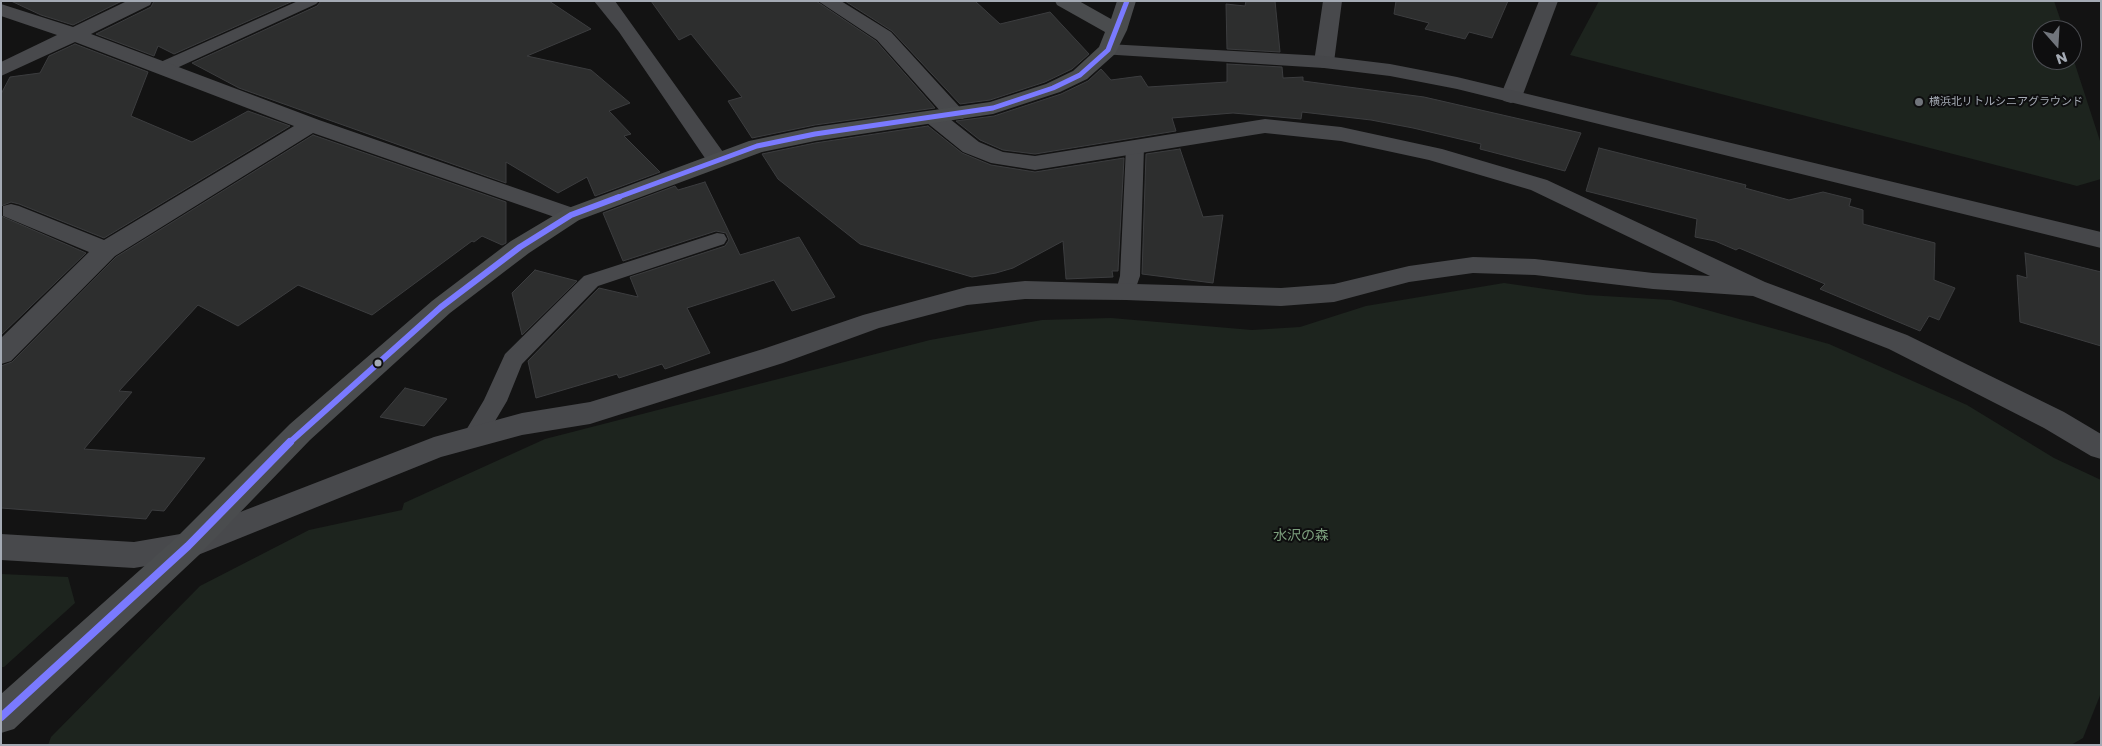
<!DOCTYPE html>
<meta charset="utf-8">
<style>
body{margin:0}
#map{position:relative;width:2102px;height:746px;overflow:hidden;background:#131313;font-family:Poppins,sans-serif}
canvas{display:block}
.frame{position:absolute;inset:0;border:2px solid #a4aab4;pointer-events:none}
.north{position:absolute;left:2032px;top:20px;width:50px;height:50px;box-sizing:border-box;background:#0e0e0f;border:1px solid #4a4c51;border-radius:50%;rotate:161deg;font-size:14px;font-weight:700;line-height:20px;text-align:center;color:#a4aab4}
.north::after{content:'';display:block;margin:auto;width:18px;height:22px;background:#71757c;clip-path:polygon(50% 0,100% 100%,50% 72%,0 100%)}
</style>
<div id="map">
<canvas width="2102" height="746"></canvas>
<div class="frame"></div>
<div class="north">N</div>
</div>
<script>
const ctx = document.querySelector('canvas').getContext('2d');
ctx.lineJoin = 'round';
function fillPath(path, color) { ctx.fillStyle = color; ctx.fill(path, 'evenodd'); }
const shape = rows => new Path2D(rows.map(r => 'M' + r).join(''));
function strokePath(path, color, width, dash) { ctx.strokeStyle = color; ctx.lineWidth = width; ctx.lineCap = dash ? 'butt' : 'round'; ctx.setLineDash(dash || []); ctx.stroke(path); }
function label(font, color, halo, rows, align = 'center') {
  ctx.font = font + ' Poppins,"Noto Sans JP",sans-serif'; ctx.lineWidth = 4; ctx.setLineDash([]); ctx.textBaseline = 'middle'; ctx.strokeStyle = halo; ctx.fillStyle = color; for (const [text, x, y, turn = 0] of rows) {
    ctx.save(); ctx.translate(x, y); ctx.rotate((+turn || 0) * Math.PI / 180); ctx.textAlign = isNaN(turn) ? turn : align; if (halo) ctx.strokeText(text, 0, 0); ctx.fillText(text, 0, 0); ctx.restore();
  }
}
const green = shape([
 [1599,1,2054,1,2064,30,2042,30,2042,60,2072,60,2072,55,2101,144,2101,179,2077,186,1570,55],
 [1504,283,1587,295,1671,300,1829,344,1967,405,2054,458,2101,480,2101,693,2083,738,2071,745,48,745,51,737,200,586,309,530,402,510,404,503,545,439,930,340,1042,320,1111,318,1252,330,1300,327,1366,306],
 [1,574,68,577,75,603,4,667,1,667]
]);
const building = shape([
 [11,1,122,1,73,25,41,15,11,1],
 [154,1,293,1,174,54,158,46,154,56,96,34,151,7,154,1],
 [321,1,549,1,591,29,527,56,591,70,630,103,609,111,631,134,624,136,660,172,595,196,587,177,558,193,506,162,506,183,239,88,192,63,317,6,321,1],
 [651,1,816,1,876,41,935,108,815,125,752,138,728,101,742,97,691,34,679,40,651,1],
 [845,1,975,1,1000,24,1050,12,1089,54,1072,69,1045,82,990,100,960,104,892,31,845,1],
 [1246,1,1275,1,1280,52,1227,49,1226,4,1245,6,1246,1],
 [1396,1,1508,1,1492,38,1469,32,1465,39,1425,29,1429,23,1394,14,1396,1],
 [75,44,148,72,131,116,192,142,248,111,290,126,104,238,19,204,11,202,1,206,1,94,10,77,40,73,49,56,75,44],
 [1227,64,1282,67,1283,78,1303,77,1303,81,1424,97,1581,133,1565,171,1480,149,1481,144,1413,128,1371,120,1302,112,1301,119,1233,113,1172,118,1176,131,1035,154,1003,150,980,140,956,121,994,116,1061,94,1088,81,1101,69,1111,80,1141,76,1148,87,1227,82,1227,64],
 [928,126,962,153,991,165,1035,172,1124,158,1118,271,1112,271,1113,277,1066,279,1063,241,1013,268,996,273,972,277,860,244,778,179,762,154,815,143,928,126],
 [313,135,506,202,506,243,502,245,482,236,474,242,472,241,372,315,298,285,238,326,198,305,119,391,132,392,84,449,205,458,164,511,152,510,146,519,1,508,1,366,12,362,116,257,313,135],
 [1599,148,1746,185,1745,188,1789,200,1823,192,1851,199,1849,206,1863,210,1863,224,1935,243,1934,280,1955,288,1939,320,1929,316,1920,331,1820,289,1825,284,1739,248,1736,250,1715,241,1695,237,1697,219,1586,191,1599,148],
 [1180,149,1203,217,1223,215,1213,283,1142,274,1146,154,1180,149],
 [705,182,740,255,799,237,835,297,792,311,774,280,687,308,710,353,665,369,662,364,619,378,617,374,536,398,528,361,599,288,638,297,630,277,725,246,729,240,726,233,716,231,623,261,603,213,675,186,678,190,705,182],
 [1,216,86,253,1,335,1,216],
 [2025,253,2101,272,2101,346,2020,322,2017,275,2027,278,2025,253],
 [535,270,577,281,522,335,512,293,535,270],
 [405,388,447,399,424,426,380,417,405,388]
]);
const lane = shape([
 [298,1,319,1,316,4,168,72,156,72,154,68,156,64,298,1],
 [1135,142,1141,143,1144,147,1140,276,1133,296,1126,298,1119,296,1116,291,1120,276,1126,147,1129,143,1135,142],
 [717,233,724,234,727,239,724,244,598,286,522,364,507,401,482,443,474,446,466,443,462,437,484,400,505,354,584,276,717,233]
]);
const street = shape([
 [127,1,152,1,150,5,91,34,319,120,579,210,583,215,579,220,571,222,563,220,313,133,115,256,11,361,1,364,1,338,89,252,3,216,3,206,11,204,19,206,104,240,294,126,75,42,1,76,1,62,57,35,1,16,1,4,73,27,127,1],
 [818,1,841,1,891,32,966,114,963,119,950,119,979,142,1003,152,1035,156,1265,119,1341,127,1442,149,1547,180,1765,282,1907,335,2064,412,2101,434,2101,459,2091,456,2044,428,1889,349,1753,296,1653,289,1535,275,1473,273,1409,282,1334,302,1281,306,1126,300,1025,299,967,305,879,328,783,363,590,424,522,435,441,457,188,559,134,568,1,560,1,534,134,542,186,533,434,437,522,413,590,402,763,349,863,315,967,287,1025,281,1281,288,1334,284,1409,266,1473,257,1535,259,1653,273,1710,276,1531,190,1429,160,1341,141,1265,133,1035,170,991,163,963,152,926,122,923,117,926,112,934,111,942,113,877,40,818,1],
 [1323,1,1342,1,1334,62,1331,66,1324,68,1317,66,1314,62,1323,1],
 [1539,1,1558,1,1522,97,1518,101,1511,103,1504,101,1500,97,1539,1]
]);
const secondary = shape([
 [594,1,615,1,728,159,725,164,717,166,709,164,619,32,594,1],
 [1108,44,1324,56,1390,64,1457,77,2101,232,2101,248,1457,89,1390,76,1324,68,1101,54,1098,50,1101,46,1108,44]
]);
const primary = shape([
 [1055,1,1079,1,1111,19,1117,1,1136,1,1127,30,1115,54,1087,79,1060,92,993,114,815,141,762,152,579,220,529,253,450,313,310,440,199,555,14,729,1,733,1,694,177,537,290,424,432,301,511,241,563,210,749,141,815,127,990,102,1046,84,1073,71,1099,47,1105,32,1057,5,1055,1]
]);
const bus1Far2 = shape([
 [616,198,757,146,815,134,993,108,1053,88,1080,75,1108,50,1127,1]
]);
const bus1Far1 = shape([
 [289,443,441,307,520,247,571,215,619,197]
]);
const bus1 = shape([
 [1,717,188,546,290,442]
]);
const markers = [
 [1919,102,5,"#71757c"],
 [378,363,4.5,"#a4aab4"]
];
const farPoinames = [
 ["横浜北リトルシニアグラウンド",1929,102]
];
const parkNames = [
 ["水沢の森",1301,536]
];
fillPath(green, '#1d241e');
fillPath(building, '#2d2e2e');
strokePath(building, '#3c3d3f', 1);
fillPath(lane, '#48494c');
fillPath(street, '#48494c');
fillPath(secondary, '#46474a');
fillPath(primary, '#4a4c4e');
strokePath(bus1Far2, '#7a7aff', 5);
strokePath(bus1Far1, '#7a7aff', 6);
strokePath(bus1, '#7a7aff', 8);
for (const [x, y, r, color] of markers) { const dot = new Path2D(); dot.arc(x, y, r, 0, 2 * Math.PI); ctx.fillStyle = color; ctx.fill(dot); strokePath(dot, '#0e0e0f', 2); }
label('11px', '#a4aab4', '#0e0e0f', farPoinames, 'left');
label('14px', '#7c9f7d', '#0e0e0f', parkNames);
</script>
